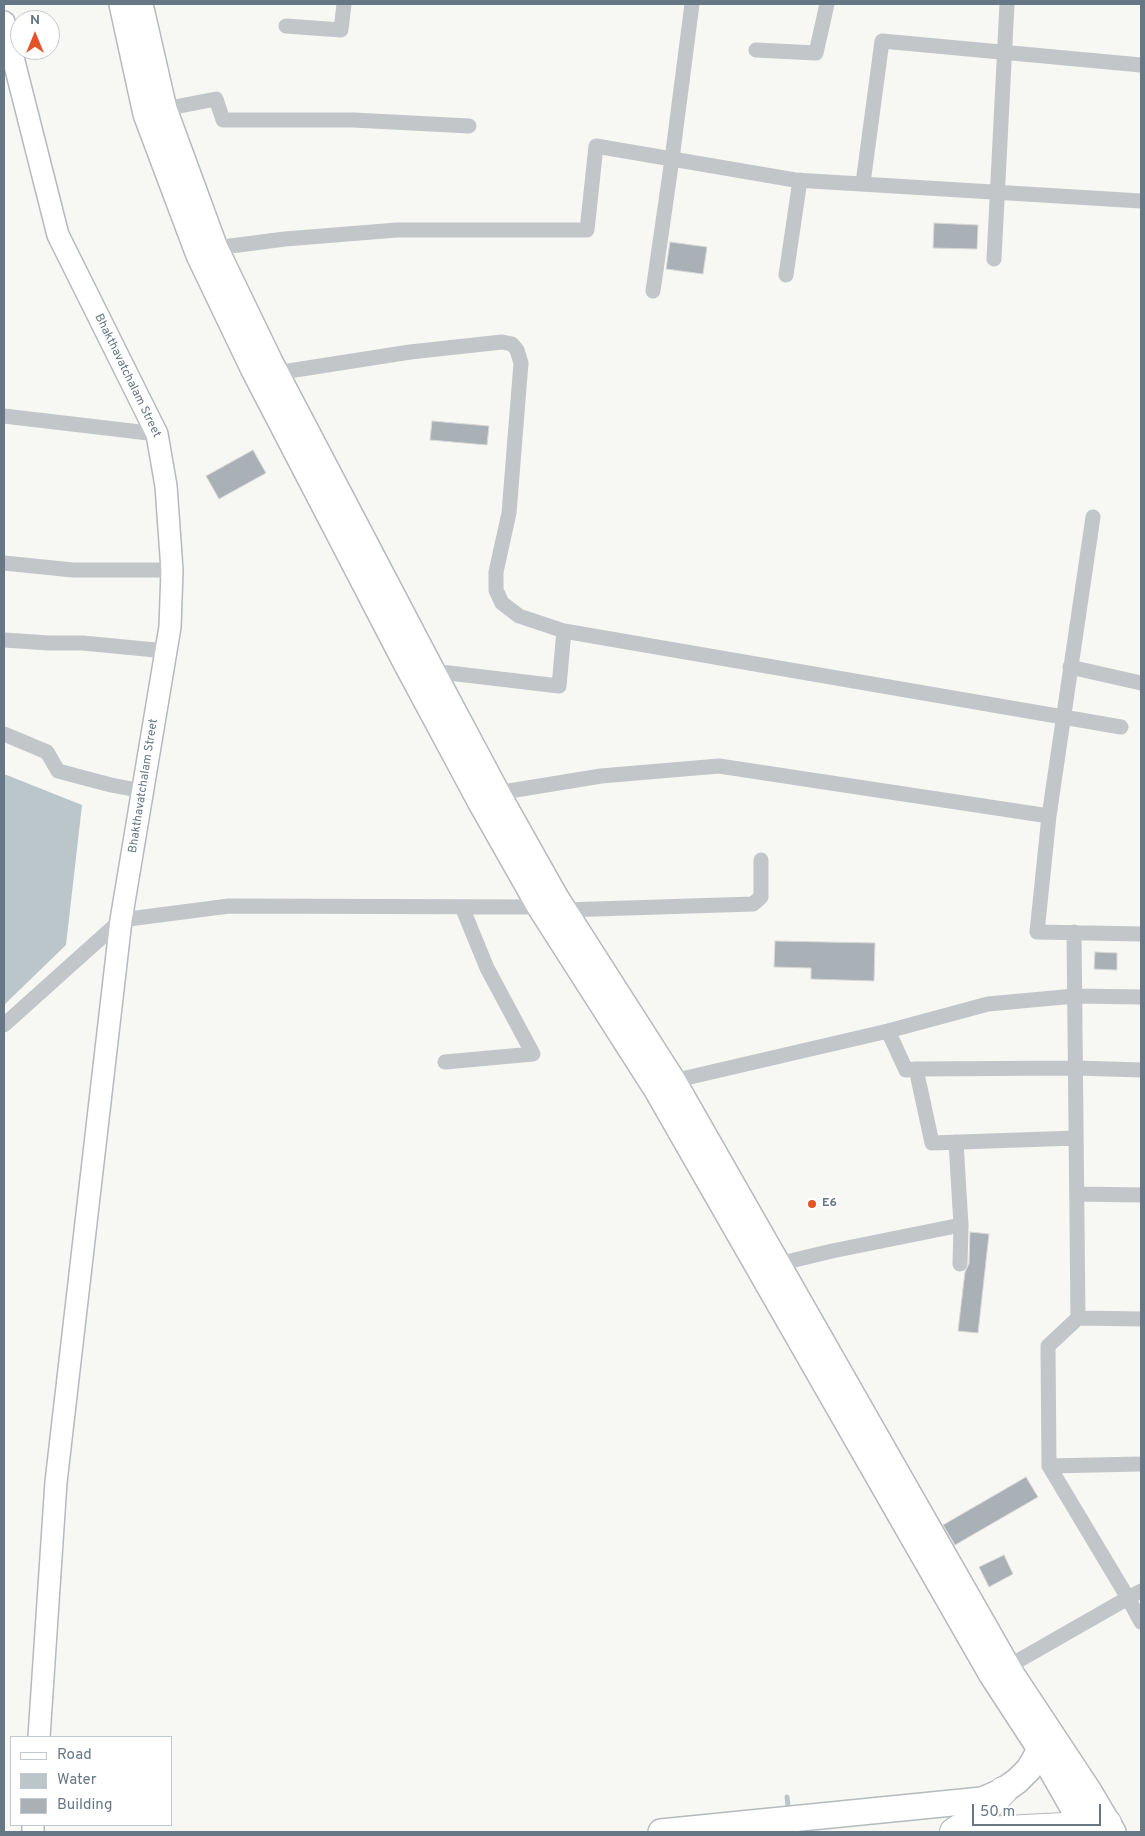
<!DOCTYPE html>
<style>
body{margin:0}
#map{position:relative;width:1145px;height:1836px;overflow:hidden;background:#f7f7f4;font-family:Overpass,sans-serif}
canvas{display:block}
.frame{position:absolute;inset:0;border:5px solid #667785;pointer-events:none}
.legend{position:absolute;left:10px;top:1736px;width:162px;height:90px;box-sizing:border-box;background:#fff;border:1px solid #c2c9ce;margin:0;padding:6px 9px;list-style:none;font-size:15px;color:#667785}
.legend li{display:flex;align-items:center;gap:10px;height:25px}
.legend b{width:25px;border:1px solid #c2c9ce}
.north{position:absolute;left:10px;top:10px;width:50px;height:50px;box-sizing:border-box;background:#fff;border:1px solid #c2c9ce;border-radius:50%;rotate:0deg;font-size:14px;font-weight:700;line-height:20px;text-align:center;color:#667785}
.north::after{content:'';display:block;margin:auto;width:18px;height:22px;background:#e45326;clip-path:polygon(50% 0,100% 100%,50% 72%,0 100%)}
.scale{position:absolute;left:972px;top:1804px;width:129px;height:22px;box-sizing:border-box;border:2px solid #667785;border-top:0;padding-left:6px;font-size:15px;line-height:18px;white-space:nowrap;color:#667785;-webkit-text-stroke:4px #fff;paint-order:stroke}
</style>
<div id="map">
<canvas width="1145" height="1836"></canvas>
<div class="frame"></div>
<ul class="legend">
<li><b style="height:6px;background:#fff"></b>Road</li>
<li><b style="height:14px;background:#bac6ca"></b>Water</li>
<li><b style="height:14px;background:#a9b1b7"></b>Building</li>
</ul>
<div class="north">N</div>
<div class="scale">50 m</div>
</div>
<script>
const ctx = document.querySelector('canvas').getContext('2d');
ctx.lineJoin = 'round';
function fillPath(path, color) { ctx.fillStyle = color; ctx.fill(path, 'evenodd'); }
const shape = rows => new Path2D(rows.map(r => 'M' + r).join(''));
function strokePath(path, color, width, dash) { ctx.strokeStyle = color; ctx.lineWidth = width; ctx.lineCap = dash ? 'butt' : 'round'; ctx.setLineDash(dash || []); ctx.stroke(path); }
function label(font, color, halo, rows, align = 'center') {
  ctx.font = font + ' Overpass,sans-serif'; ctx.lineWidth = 5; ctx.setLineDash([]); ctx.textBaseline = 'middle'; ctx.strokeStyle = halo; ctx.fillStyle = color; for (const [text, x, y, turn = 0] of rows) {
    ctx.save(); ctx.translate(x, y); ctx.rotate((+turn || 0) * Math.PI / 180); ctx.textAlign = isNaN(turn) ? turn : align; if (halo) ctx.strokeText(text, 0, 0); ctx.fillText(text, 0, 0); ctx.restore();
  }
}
const water = shape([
 [4,774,82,805,66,945,4,1005]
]);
const stream = shape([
 [787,1797,789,1814]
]);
const building = shape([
 [934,223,978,225,977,249,933,248,934,223],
 [670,242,707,247,703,274,666,269,670,242],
 [432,421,489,426,487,445,430,440,432,421],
 [253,450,266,473,219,499,206,476,253,450],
 [775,941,875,943,874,981,811,979,811,968,774,967,775,941],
 [1095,952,1117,953,1117,970,1094,969,1095,952],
 [970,1232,989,1234,978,1333,958,1331,965,1272,969,1264,970,1232],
 [1026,1477,1038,1497,955,1545,943,1525,1026,1477],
 [1004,1555,1013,1574,989,1587,979,1567,1004,1555]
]);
const street = shape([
 [286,26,341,30,344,4],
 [756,50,816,53,827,4],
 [164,109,216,99,223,120,354,120,469,126],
 [863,183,882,41,1141,65],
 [215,248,285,239,397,230,587,230,596,146,795,180,1141,201],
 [994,259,1007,4],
 [786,275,800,180],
 [653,291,672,159,692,4],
 [276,373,410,352,502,342,512,344,517,350,521,363,509,513,496,572,496,590,502,603,519,616,564,631],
 [4,416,157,434],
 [1093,517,1049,816,1037,932,1141,934],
 [4,563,73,570,172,570],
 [4,640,49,643,83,643,166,651],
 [1070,667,1141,683],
 [432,671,559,686,564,631,1121,727],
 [4,734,47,752,58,771,111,785,143,791],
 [490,796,497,793,601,776,719,766,1049,816],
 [564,910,753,904,761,897,761,860],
 [1074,932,1078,1318],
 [4,1025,121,920,229,906,540,907],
 [888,1031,906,1070,916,1069,932,1143,1076,1138],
 [445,1062,533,1054,487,968,462,907],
 [916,1069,1076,1068,1141,1070],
 [673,1081,888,1031,988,1004,1075,996,1141,997],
 [1077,1194,1141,1195],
 [778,1264,832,1251,961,1225,956,1142],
 [960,1264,961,1225],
 [1049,1466,1141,1464],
 [1141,1591,1128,1598,1141,1622],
 [1002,1670,1128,1598,1049,1466,1048,1346,1078,1318,1141,1319]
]);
const secondary = shape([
 [4,22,58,235,157,434,166,486,172,570,170,627,121,920,56,1482,39,1737],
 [33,1832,33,1825]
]);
const primary = shape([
 [122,4,146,114,199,255,254,370,406,663,480,801,540,907,657,1090,992,1675,1035,1741,1087,1832],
 [140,4,164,109,215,248,270,362,432,671,497,793,556,898,673,1081,1012,1675,1090,1793,1113,1832],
 [661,1832,982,1800,1003,1791,1017,1781,1029,1769,1040,1750]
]);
const highway = shape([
 [954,1832,976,1818,1003,1791],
 [966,1832,1084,1826,1107,1823]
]);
const markers = [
 [812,1204,5,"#e45326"]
];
const streetNames = [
 ["Bhakthavatchalam Street",127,376,64],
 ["Bhakthavatchalam Street",144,786,-81]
];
const poiNames = [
 ["E6",822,1204]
];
fillPath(water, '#bac6ca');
strokePath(stream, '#bac6ca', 5);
fillPath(building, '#a9b1b7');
strokePath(building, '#d8d8d6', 1);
strokePath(secondary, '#b4babe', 24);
strokePath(primary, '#b5babd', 28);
strokePath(highway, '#b5b9bc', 30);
strokePath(street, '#c2c6c9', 15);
strokePath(secondary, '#fff', 21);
strokePath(primary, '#fff', 25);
strokePath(highway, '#fff', 28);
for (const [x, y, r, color] of markers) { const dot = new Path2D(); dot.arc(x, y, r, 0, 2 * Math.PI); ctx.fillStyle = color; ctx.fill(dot); strokePath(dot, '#fff', 2); }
label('12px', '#667785', '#fff', streetNames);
label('bold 12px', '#667785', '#fff', poiNames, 'left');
</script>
